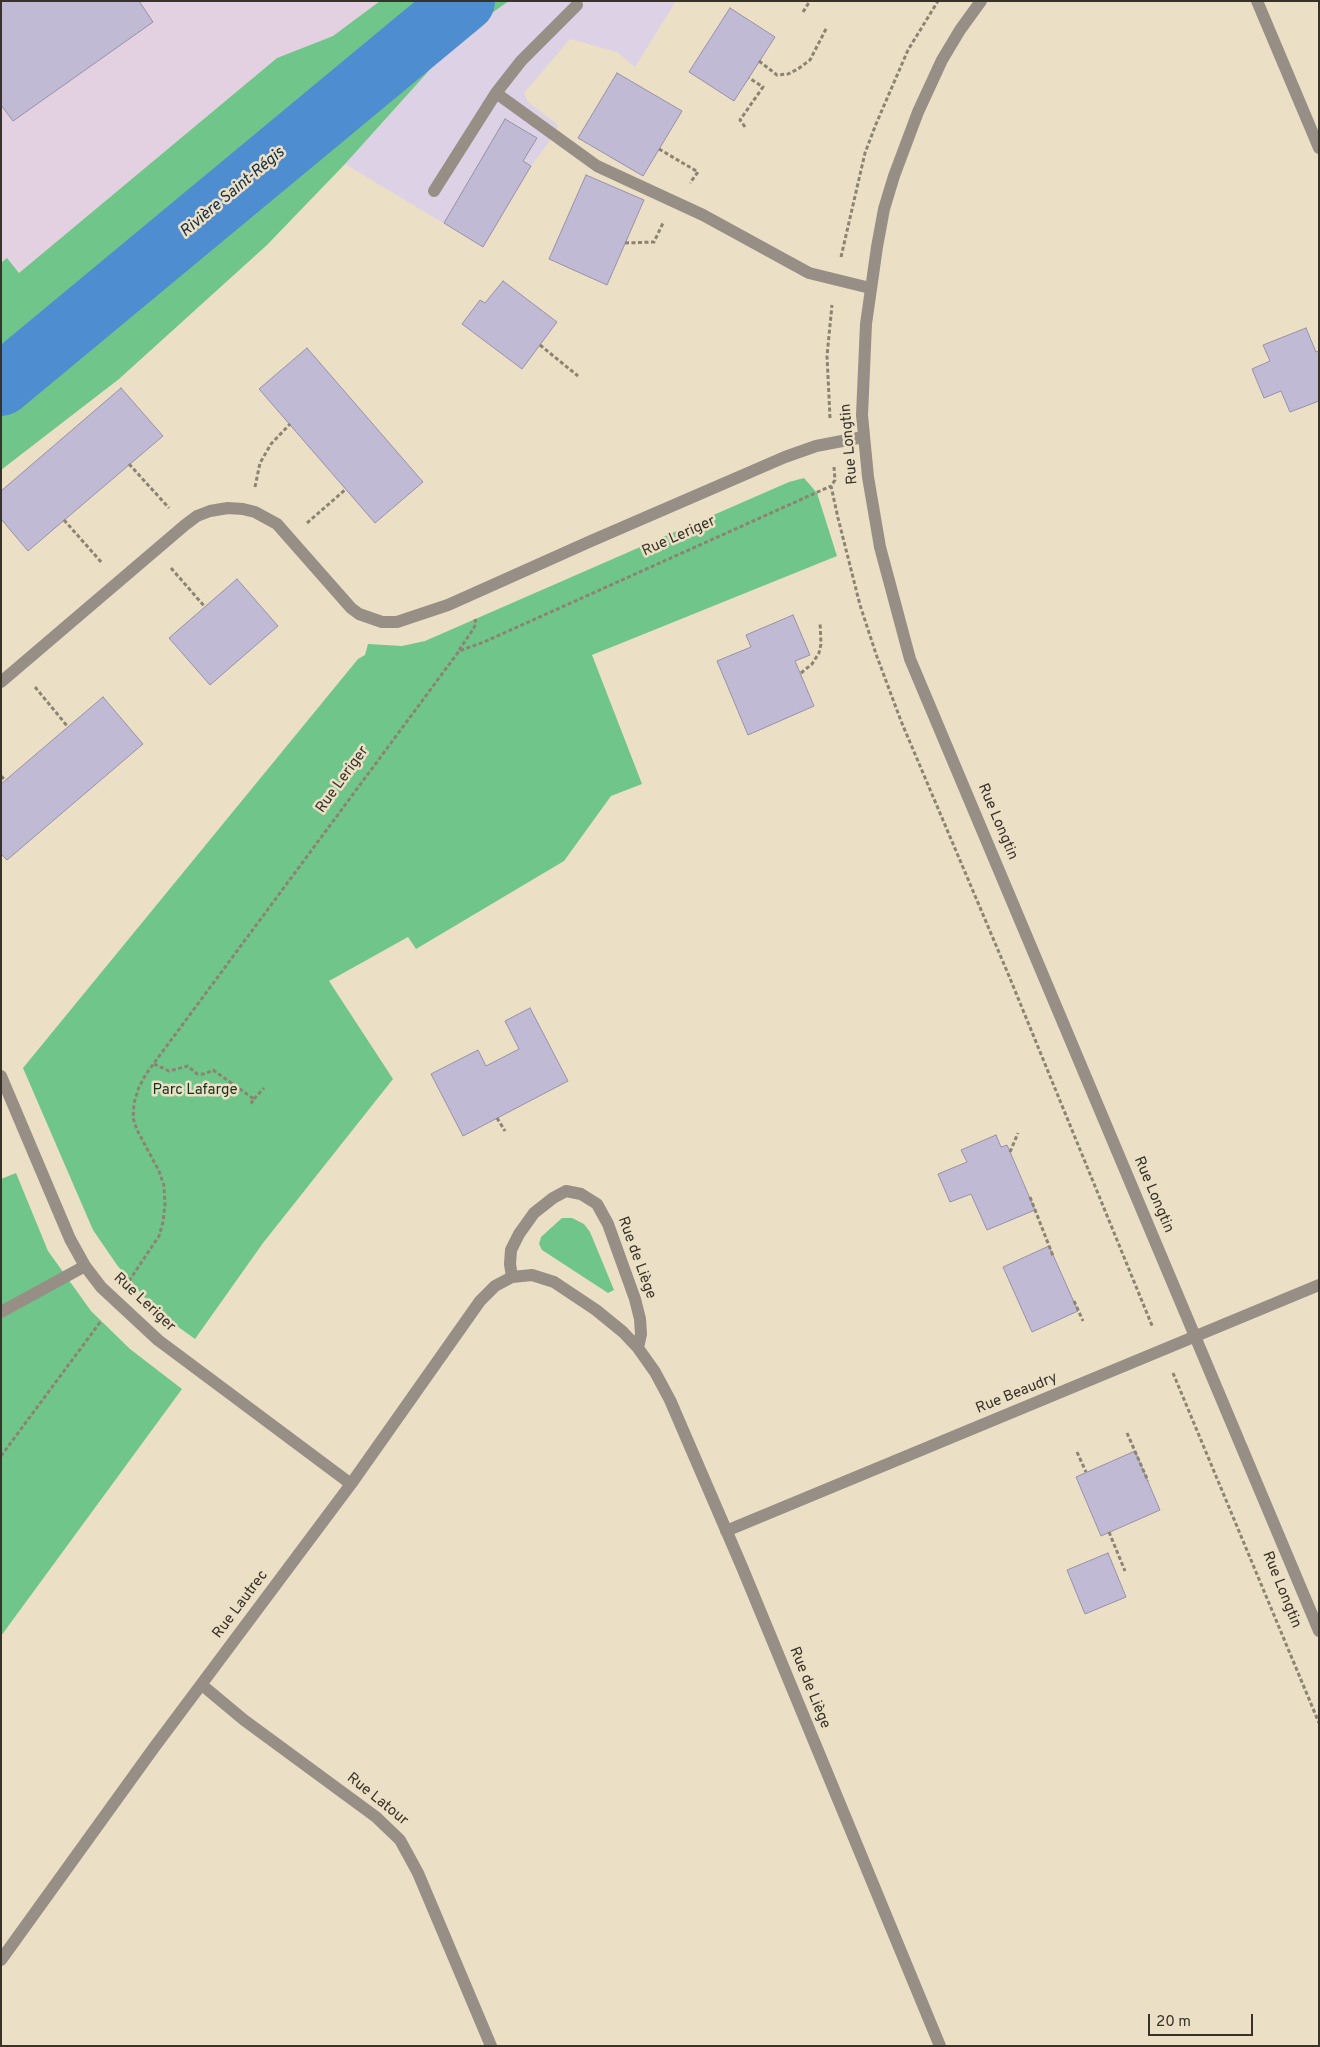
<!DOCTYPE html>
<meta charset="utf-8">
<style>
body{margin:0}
#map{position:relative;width:1320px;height:2047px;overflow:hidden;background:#ebdfc5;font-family:Overpass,sans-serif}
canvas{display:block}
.frame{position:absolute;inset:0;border:2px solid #383329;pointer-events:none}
.scale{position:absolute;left:1148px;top:2014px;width:105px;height:22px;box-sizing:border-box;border:2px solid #383329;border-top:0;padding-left:6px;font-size:15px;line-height:18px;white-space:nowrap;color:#383329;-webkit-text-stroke:4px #ebdfc5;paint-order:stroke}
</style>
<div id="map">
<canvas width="1320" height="2047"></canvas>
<div class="frame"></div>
<div class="scale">20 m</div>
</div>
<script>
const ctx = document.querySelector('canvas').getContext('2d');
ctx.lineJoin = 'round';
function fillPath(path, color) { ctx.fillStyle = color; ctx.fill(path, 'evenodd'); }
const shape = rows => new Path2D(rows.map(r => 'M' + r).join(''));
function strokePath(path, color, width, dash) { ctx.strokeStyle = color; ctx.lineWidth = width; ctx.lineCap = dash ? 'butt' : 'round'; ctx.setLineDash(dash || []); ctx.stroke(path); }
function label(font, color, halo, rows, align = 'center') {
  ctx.font = font + ' Overpass,sans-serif'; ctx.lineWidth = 5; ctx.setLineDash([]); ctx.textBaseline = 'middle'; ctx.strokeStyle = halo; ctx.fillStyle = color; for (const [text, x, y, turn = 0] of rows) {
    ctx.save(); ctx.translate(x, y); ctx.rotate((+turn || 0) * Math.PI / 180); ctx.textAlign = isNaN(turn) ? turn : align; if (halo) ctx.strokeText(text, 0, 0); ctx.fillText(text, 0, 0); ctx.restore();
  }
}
const commercial = shape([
 [1,1,380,1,333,36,277,58,19,273,7,258,1,263]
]);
const industrial = shape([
 [509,1,676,1,635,67,617,52,570,39,524,93,528,102,558,125,554,135,531,166,483,247,345,164,462,34]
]);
const green = shape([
 [380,1,509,1,462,34,345,164,267,245,119,379,1,470,1,263,7,258,19,273,277,58,333,36],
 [804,478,817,493,837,556,592,655,642,784,611,796,564,861,416,949,408,937,329,981,393,1079,263,1243,195,1339,166,1318,145,1298,117,1265,93,1230,23,1068,358,659,365,655,368,644,402,646,425,641,789,482],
 [16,1173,48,1251,91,1311,130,1349,182,1389,1,1636,1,1179],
 [562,1218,572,1218,584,1224,590,1232,614,1290,608,1293,542,1250,539,1244,541,1237]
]);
const river = shape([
 [1,385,464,1]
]);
const building = shape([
 [1,1,139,1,153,22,13,121,1,105,1,1],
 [730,8,775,37,734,101,689,72,730,8],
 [617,73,682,111,643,176,578,138,617,73],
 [505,119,537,138,523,161,531,166,483,247,444,223,505,119],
 [586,175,644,200,607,285,549,259,586,175],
 [503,281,557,322,522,369,462,324,480,300,485,303,503,281],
 [1306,328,1316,352,1319,351,1319,401,1290,412,1281,391,1264,398,1252,369,1270,361,1263,345,1306,328],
 [307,348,423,482,375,523,259,389,307,348],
 [121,388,163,436,28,551,1,519,1,491,121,388],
 [237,579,278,626,210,685,169,638,237,579],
 [793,615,810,655,795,661,814,706,748,735,717,661,751,647,746,635,793,615],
 [103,697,143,744,7,860,1,854,1,784,103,697],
 [530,1008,568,1081,463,1136,431,1074,478,1050,486,1066,519,1049,505,1021,530,1008],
 [996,1135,1001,1147,1007,1145,1035,1210,987,1230,971,1194,950,1202,938,1174,967,1162,961,1150,996,1135],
 [1049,1246,1078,1311,1032,1332,1003,1267,1049,1246],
 [1135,1451,1160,1510,1101,1536,1076,1477,1135,1451],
 [1108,1553,1126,1597,1085,1614,1067,1570,1108,1553]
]);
const path = shape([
 [803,12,810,1],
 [759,61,777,75,788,74,798,69,810,60,827,27],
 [745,127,740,120,763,87,749,78],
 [659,149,698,172,690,183],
 [625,243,654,242,663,223],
 [841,257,865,153,876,124,908,50,938,1],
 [540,345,578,376],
 [830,418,827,356,832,305],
 [129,464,169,508],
 [834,467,835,480,831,486,838,518,860,605,876,654,901,721,1009,976,1153,1328],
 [255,487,260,463,271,444,290,424],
 [64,520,102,563],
 [307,523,346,489],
 [171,568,205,607],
 [459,650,472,631,476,624,475,619],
 [801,673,812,664,819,653,821,644,820,622],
 [35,687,68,727],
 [1,776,5,780],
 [154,1064,169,1071,188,1066,197,1074,205,1074,213,1070,254,1099,250,1105],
 [254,1099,264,1088],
 [497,1118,505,1131],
 [1010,1152,1018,1133],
 [1030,1197,1053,1256],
 [129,1281,159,1236,163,1222,165,1204,164,1186,159,1171,137,1130,133,1118,134,1103,139,1087,146,1074,459,651,484,642,831,486],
 [1074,1301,1083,1321],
 [1173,1373,1319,1723],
 [1127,1433,1148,1481],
 [1077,1452,1086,1472],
 [1,1456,101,1321],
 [1109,1532,1125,1571]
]);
const minor = shape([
 [981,1,960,30,942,60,918,112,894,176,884,209,877,247,866,324,862,415,868,477,880,547,910,659,1319,1631],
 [1257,1,1319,148],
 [496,93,597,166,703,215,809,273,870,288],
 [434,191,496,93,521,61,577,5],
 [1,682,185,525,197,516,210,511,228,508,243,509,255,512,277,524,351,608,359,614,382,622,397,622,448,605,591,541,785,457,816,446,863,437],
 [1,1076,70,1239,85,1266,101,1287,158,1340,351,1484],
 [512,1277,510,1264,511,1250,519,1234,534,1213,553,1198,566,1191,581,1194,597,1204,608,1224,635,1299,640,1319,641,1334,638,1348],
 [1,1312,85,1266],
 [726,1531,1319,1285],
 [202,1685,244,1720,376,1817,400,1840,418,1873,491,2046],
 [1,1960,153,1749,351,1484,480,1301,495,1286,512,1277,532,1275,554,1282,596,1310,623,1332,638,1348,655,1372,670,1400,742,1567,940,2046]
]);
const streetNames = [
 ["Rue Longtin",850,444,-95],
 ["Rue Leriger",679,537,-24],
 ["Rue Leriger",343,780,-54],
 ["Rue Longtin",997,822,67],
 ["Rue Longtin",1153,1195,67],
 ["Rue de Liège",636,1258,70],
 ["Rue Leriger",144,1303,43],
 ["Rue Beaudry",1017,1394,-22],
 ["Rue Longtin",1281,1590,68],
 ["Rue Lautrec",241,1605,-53],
 ["Rue de Liège",809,1688,68],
 ["Rue Latour",377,1800,39]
];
const parkNames = [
 ["Parc Lafarge",195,1091]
];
const waterNames = [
 ["Rivière Saint-Régis",233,193,-40]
];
fillPath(commercial, '#e3d0e0');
fillPath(industrial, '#ddd1e5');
fillPath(green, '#70c68a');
strokePath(river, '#4d8dd0', 62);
fillPath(building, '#c0bad4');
strokePath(building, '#9691a9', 1);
strokePath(path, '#8c8472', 3, [4, 2.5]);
strokePath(minor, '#978e86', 12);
label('15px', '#383329', '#ebdfc5', streetNames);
label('15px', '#12361e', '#ebdfc5', parkNames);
label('italic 16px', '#112c48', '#ebdfc5', waterNames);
</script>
